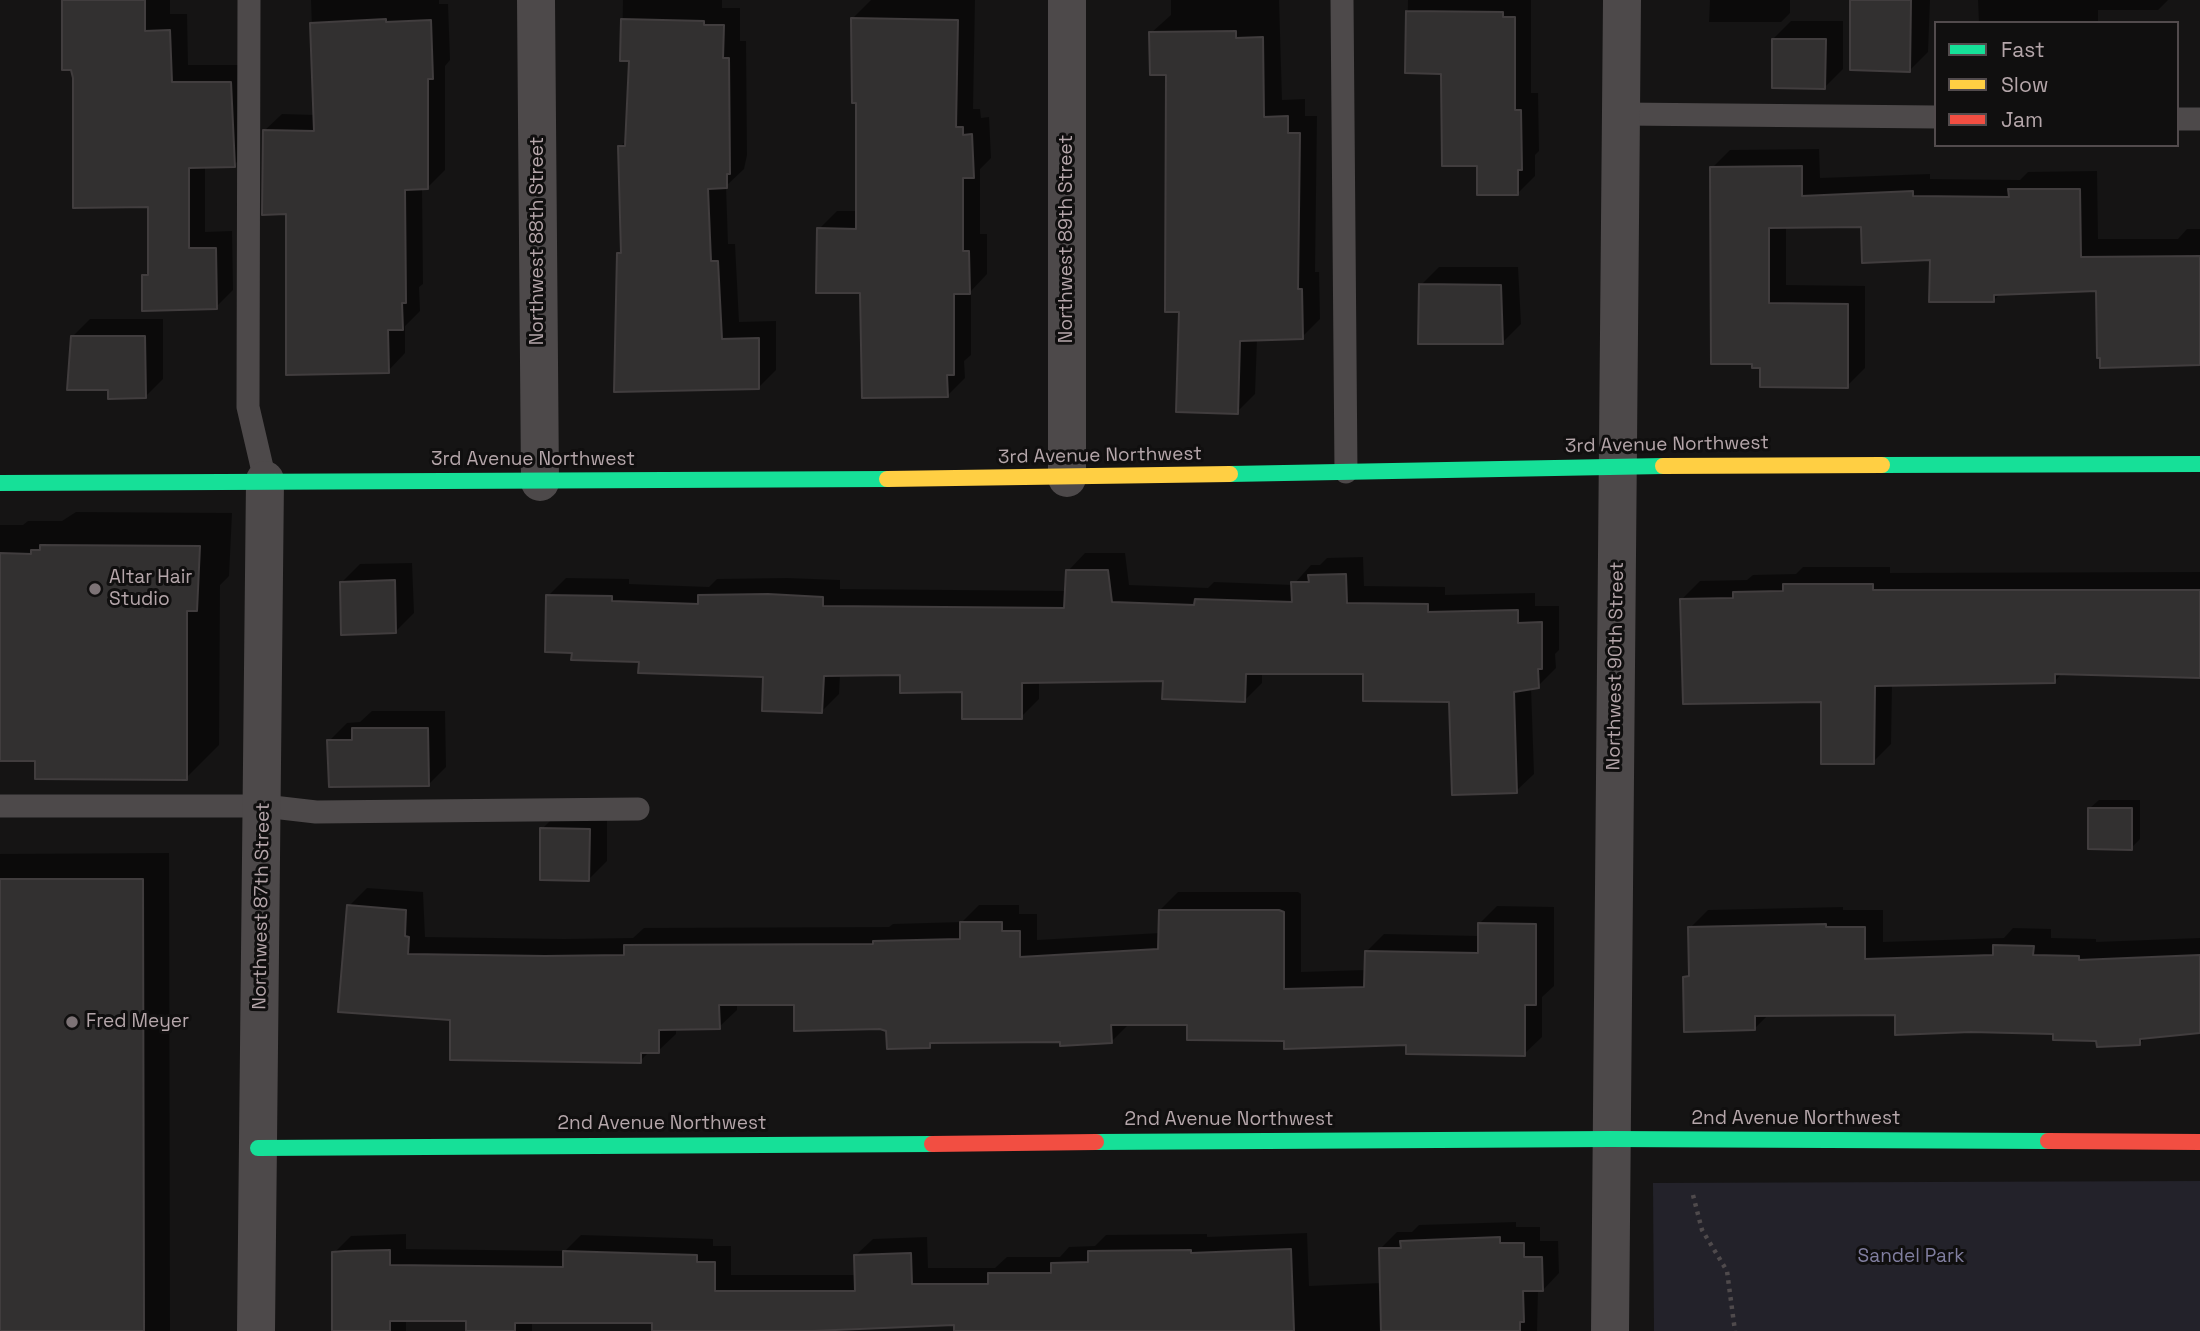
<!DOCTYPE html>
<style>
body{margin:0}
#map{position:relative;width:2200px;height:1331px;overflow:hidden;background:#151414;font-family:"Space Grotesk",sans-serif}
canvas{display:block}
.legend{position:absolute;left:1934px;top:21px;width:245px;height:126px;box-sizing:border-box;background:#100f0f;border:2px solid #524b4d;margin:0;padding:9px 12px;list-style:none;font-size:21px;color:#b5a6aa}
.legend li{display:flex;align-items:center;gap:14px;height:35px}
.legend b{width:35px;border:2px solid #524b4d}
</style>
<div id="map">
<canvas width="2200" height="1331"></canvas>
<ul class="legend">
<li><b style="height:9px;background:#16e098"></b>Fast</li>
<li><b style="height:9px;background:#ffcf43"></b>Slow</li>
<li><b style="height:9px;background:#f24e42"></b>Jam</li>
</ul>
</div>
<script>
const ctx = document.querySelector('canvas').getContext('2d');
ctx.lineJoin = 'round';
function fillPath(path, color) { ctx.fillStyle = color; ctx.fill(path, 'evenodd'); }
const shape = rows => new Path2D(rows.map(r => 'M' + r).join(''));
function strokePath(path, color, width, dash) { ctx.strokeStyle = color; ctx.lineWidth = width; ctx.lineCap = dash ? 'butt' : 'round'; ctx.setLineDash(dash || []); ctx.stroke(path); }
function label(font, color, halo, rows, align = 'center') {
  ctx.font = font + ' "Space Grotesk",sans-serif'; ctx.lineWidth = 6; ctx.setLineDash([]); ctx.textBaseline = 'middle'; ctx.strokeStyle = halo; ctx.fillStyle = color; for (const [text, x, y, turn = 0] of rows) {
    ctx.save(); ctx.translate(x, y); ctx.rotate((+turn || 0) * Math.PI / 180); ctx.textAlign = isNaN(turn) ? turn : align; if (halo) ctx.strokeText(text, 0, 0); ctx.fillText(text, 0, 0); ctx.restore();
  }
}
const green = shape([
 [2200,1181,2200,1331,1654,1331,1653,1183]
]);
const shadow = shape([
 [64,0,170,0,170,14,187,14,188,65,248,65,251,148,234,165,205,166,205,232,232,231,233,290,216,307,144,276,149,271,149,205,75,78],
 [311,0,439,0,439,4,448,4,450,60,445,66,445,170,427,188,422,188,423,284,419,287,420,311,405,326,405,353,388,371,264,131,282,114,315,115],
 [623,0,722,0,722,8,740,8,740,41,746,41,747,155,744,169,726,186,728,244,735,244,739,322,776,321,776,370,758,388,619,254,623,250,620,147,627,140,630,60,622,60],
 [871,0,975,0,973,109,980,109,981,118,989,117,991,158,980,169,980,234,987,234,987,274,971,291,971,355,964,361,965,378,947,396,862,291,819,229,837,211,857,211,857,101,853,18],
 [1171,0,1279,0,1282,100,1305,99,1305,116,1317,116,1315,272,1319,272,1320,319,1302,337,1257,339,1255,394,1237,412,1180,311,1168,73,1151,33,1171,15],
 [1408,0,1531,0,1531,93,1538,93,1539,151,1535,155,1535,176,1518,193,1479,164,1443,72,1407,71],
 [1710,0,1790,0,1790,13,1781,22,1709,22],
 [1852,0,1930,0,1928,52,1910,70],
 [1978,0,2168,0,2158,10,2098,10,2098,23,1979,23],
 [1791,21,1843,21,1843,69,1825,87,1773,39],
 [1819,149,1820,178,1930,174,1930,179,2020,180,2028,172,2097,171,2098,239,2178,239,2187,229,2200,229,2200,363,2098,289,2001,293,1993,301,1932,259,1863,225,1786,226,1786,285,1865,286,1865,368,1847,386,1762,366,1712,168,1730,150],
 [1439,267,1518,267,1521,324,1503,342,1421,285],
 [90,319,163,319,163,379,145,397,109,388,72,337],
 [76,512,232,513,229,576,220,585,219,745,186,778,37,759,0,759,0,525,23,525,28,521,62,521],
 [1085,553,1125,553,1129,585,1208,588,1214,582,1293,585,1311,565,1320,565,1327,558,1363,557,1364,586,1445,587,1445,595,1535,593,1535,606,1559,606,1559,650,1555,654,1556,668,1538,686,1531,687,1534,774,1516,791,1451,700,1365,673,1262,673,1262,683,1244,701,1165,679,1039,681,1039,699,1021,717,963,690,902,673,840,674,839,694,822,711,765,675,574,651,548,596,566,578,629,579,629,584,709,587,717,579,787,578,840,580,840,589,1067,591,1068,571],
 [412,563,414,613,396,631,342,582,360,564],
 [1803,567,1890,567,1890,573,2200,572,2200,689,2200,676,2062,673,2055,681,1892,684,1891,744,1873,762,1822,700,1682,599,1700,581,1747,580,1753,575,1796,574],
 [372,711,445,711,446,767,428,785,329,741,347,723,360,722],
 [2099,800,2140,800,2140,839,2131,848,2090,808],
 [560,811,607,811,607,861,589,879,542,829],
 [169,853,170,1331,0,1331,0,854],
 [367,888,423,892,425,937,564,939,633,938,644,928,889,927,893,924,962,922,979,905,1019,905,1019,914,1037,914,1037,940,1160,933,1160,910,1178,892,1298,892,1301,894,1301,972,1366,970,1366,952,1384,934,1479,936,1479,924,1497,906,1554,907,1554,986,1542,997,1542,1037,1524,1054,1408,1043,1285,1039,1188,1023,1130,1023,1111,1042,934,1041,929,1046,888,1029,795,1003,737,1003,737,1010,719,1027,676,1028,676,1034,658,1051,650,1051,640,1061,452,1019,349,906],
 [1843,907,1843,910,1883,910,1883,942,2004,938,2013,928,2051,929,2051,938,2096,939,2096,942,2200,938,2200,1031,2146,1037,2140,1043,1896,1013,1769,1014,1754,1029,1685,978,1690,972,1690,928,1708,910],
 [1516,1222,1516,1227,1540,1227,1540,1241,1558,1241,1559,1273,1543,1290,1538,1290,1537,1331,955,1331,955,1323,828,1327,828,1331,658,1331,654,1321,532,1321,532,1331,467,1331,468,1319,406,1319,406,1331,334,1331,334,1253,351,1236,406,1234,406,1249,565,1251,581,1235,713,1239,713,1246,731,1246,731,1275,856,1275,856,1255,873,1239,927,1237,928,1268,995,1268,1007,1257,1060,1257,1069,1247,1095,1246,1106,1235,1207,1234,1207,1237,1307,1233,1309,1286,1381,1283,1381,1248,1397,1232,1412,1232,1419,1225]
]);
const building = shape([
 [62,0,145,0,145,31,170,30,172,82,231,82,235,167,189,168,189,248,216,248,217,309,142,311,142,275,148,275,148,207,73,208,73,78,71,70,62,70,62,0],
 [1850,0,1911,0,1910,72,1850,70,1850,0],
 [1406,11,1503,12,1503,17,1515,17,1515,110,1521,110,1522,170,1518,170,1518,195,1477,195,1477,166,1442,166,1441,74,1405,73,1406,11],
 [851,18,958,20,956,127,963,127,963,135,972,134,974,178,963,178,963,251,969,251,970,294,954,294,954,375,947,375,948,397,862,398,860,293,816,293,817,228,856,229,856,103,852,103,851,18],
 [386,19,386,22,431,20,433,79,428,79,428,189,405,190,406,303,402,303,403,330,388,330,389,373,286,375,286,214,262,215,263,130,314,131,310,23,386,19],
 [621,19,704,21,704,25,724,25,723,58,729,58,730,174,727,174,727,188,708,189,711,261,718,261,722,339,759,338,759,389,614,392,617,253,621,253,618,146,625,146,629,61,620,61,621,19],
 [1236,31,1236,38,1263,37,1264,117,1288,116,1288,133,1300,133,1298,289,1302,289,1303,339,1240,341,1238,414,1176,412,1179,312,1165,312,1166,75,1150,75,1149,32,1236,31],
 [1772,39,1826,39,1825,89,1772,88,1772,39],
 [1802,166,1802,196,1913,191,1913,196,2009,197,2008,189,2080,189,2081,257,2200,256,2200,365,2100,368,2100,358,2097,358,2096,291,1994,295,1994,302,1929,302,1930,260,1862,263,1861,227,1769,228,1769,303,1848,304,1848,388,1760,387,1760,368,1752,368,1752,364,1711,364,1710,167,1802,166],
 [1419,284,1501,285,1503,344,1418,344,1419,284],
 [71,336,145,336,146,398,108,399,108,390,67,390,71,336],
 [40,545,200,546,197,611,187,611,187,780,35,779,35,761,0,761,0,553,31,554,31,550,40,550,40,545],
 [1066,570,1108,570,1112,602,1194,605,1195,599,1292,602,1291,582,1309,582,1308,575,1346,574,1347,603,1428,604,1428,612,1518,610,1518,623,1542,622,1542,669,1538,669,1539,688,1514,692,1517,793,1452,795,1449,702,1363,701,1363,674,1246,674,1245,702,1162,699,1163,681,1022,683,1022,719,962,719,962,692,900,693,900,675,824,676,822,713,762,711,763,677,638,673,639,662,571,660,572,653,545,652,546,595,612,596,612,601,698,604,698,595,768,594,823,597,823,606,1064,608,1066,570],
 [395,580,396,633,341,635,340,582,395,580],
 [1783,584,1873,584,1873,590,2200,590,2200,678,2055,674,2055,683,1875,686,1874,764,1821,764,1821,702,1683,704,1680,599,1733,598,1733,592,1783,591,1783,584],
 [352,728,428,728,429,786,329,787,327,740,352,740,352,728],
 [2088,808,2132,808,2132,850,2088,849,2088,808],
 [540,828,590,829,589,881,540,880,540,828],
 [0,879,143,879,144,1331,0,1331,0,879],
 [347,905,406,910,405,936,409,937,408,954,545,956,624,955,624,945,873,944,873,941,960,939,960,922,1002,922,1002,931,1020,931,1020,957,1158,949,1159,910,1279,910,1284,912,1284,989,1364,987,1365,951,1478,953,1478,923,1536,924,1536,1005,1525,1005,1525,1056,1406,1054,1406,1045,1284,1049,1284,1041,1187,1040,1187,1025,1111,1025,1112,1043,1060,1046,1060,1042,930,1043,930,1048,887,1049,886,1031,880,1029,794,1031,794,1005,719,1005,720,1029,659,1030,659,1053,641,1053,641,1063,450,1060,450,1020,338,1012,347,905],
 [1826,924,1826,927,1865,927,1865,959,1993,955,1993,945,2034,946,2033,955,2079,956,2079,960,2200,955,2200,1033,2140,1039,2140,1045,2097,1047,2096,1041,2053,1040,2053,1034,1971,1032,1895,1035,1895,1015,1755,1016,1755,1030,1684,1032,1683,977,1689,976,1688,927,1826,924],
 [1500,1237,1500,1243,1524,1243,1524,1257,1542,1257,1543,1291,1523,1291,1524,1322,1520,1322,1520,1331,1381,1331,1379,1248,1401,1248,1400,1241,1500,1237],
 [1291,1249,1294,1331,954,1331,954,1325,812,1331,652,1331,652,1323,515,1323,515,1331,466,1331,466,1321,390,1321,390,1331,332,1331,332,1252,345,1251,390,1250,390,1265,563,1267,563,1251,697,1255,697,1262,715,1262,715,1291,855,1291,854,1255,911,1253,912,1284,988,1284,988,1273,1051,1273,1051,1263,1088,1262,1088,1251,1191,1250,1191,1253,1291,1249]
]);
const path = shape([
 [1693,1195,1702,1230,1727,1271,1735,1331]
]);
const lane = shape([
 [249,0,248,407,265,480],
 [1342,0,1346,472],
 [1622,114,1936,117],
 [2177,119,2200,119],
 [0,806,264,806,316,812,638,809]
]);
const street = shape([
 [536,0,540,482],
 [1067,478,1067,0],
 [256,1331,265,480],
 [1610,1331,1622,0]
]);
const fast = shape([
 [1882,465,2200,464],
 [1230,474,1663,466],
 [0,483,887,479],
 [1096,1142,1610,1139,2048,1141],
 [258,1148,932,1144]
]);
const slow = shape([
 [1663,466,1882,465],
 [887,479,1230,474]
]);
const jam = shape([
 [2048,1141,2200,1142],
 [932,1144,1096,1142]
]);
const markers = [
 [95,589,7,"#7d7376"],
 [72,1022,7,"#7d7376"]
];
const streetNames = [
 ["Northwest 89th Street",1067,239,-90],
 ["Northwest 88th Street",538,241,-90],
 ["3rd Avenue Northwest",1667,445,-1],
 ["3rd Avenue Northwest",1100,456,-1],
 ["3rd Avenue Northwest",533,460],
 ["Northwest 90th Street",1616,666,-89],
 ["Northwest 87th Street",262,906,-89],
 ["2nd Avenue Northwest",1796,1119],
 ["2nd Avenue Northwest",1229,1120],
 ["2nd Avenue Northwest",662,1124]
];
const poiNames = [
 ["Altar Hair",109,578],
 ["Studio",109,600],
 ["Fred Meyer",86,1022]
];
const parkNames = [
 ["Sandel Park",1911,1257]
];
fillPath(green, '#23222a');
fillPath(shadow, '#0007');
fillPath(building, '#323030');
strokePath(building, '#413d3e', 2);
strokePath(path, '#4f4a4c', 4.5, [3.5, 5]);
strokePath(lane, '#4d494a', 23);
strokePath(street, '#4d494a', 38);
strokePath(fast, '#16e098', 16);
strokePath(slow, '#ffcf43', 16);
strokePath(jam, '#f24e42', 16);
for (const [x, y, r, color] of markers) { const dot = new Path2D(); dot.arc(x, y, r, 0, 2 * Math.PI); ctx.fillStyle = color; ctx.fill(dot); strokePath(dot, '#100f0f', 2.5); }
label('19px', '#b5a6aa', '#100f0f', streetNames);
label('19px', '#b5a6aa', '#100f0f', poiNames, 'left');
label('19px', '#807e9f', '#100f0f', parkNames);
</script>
